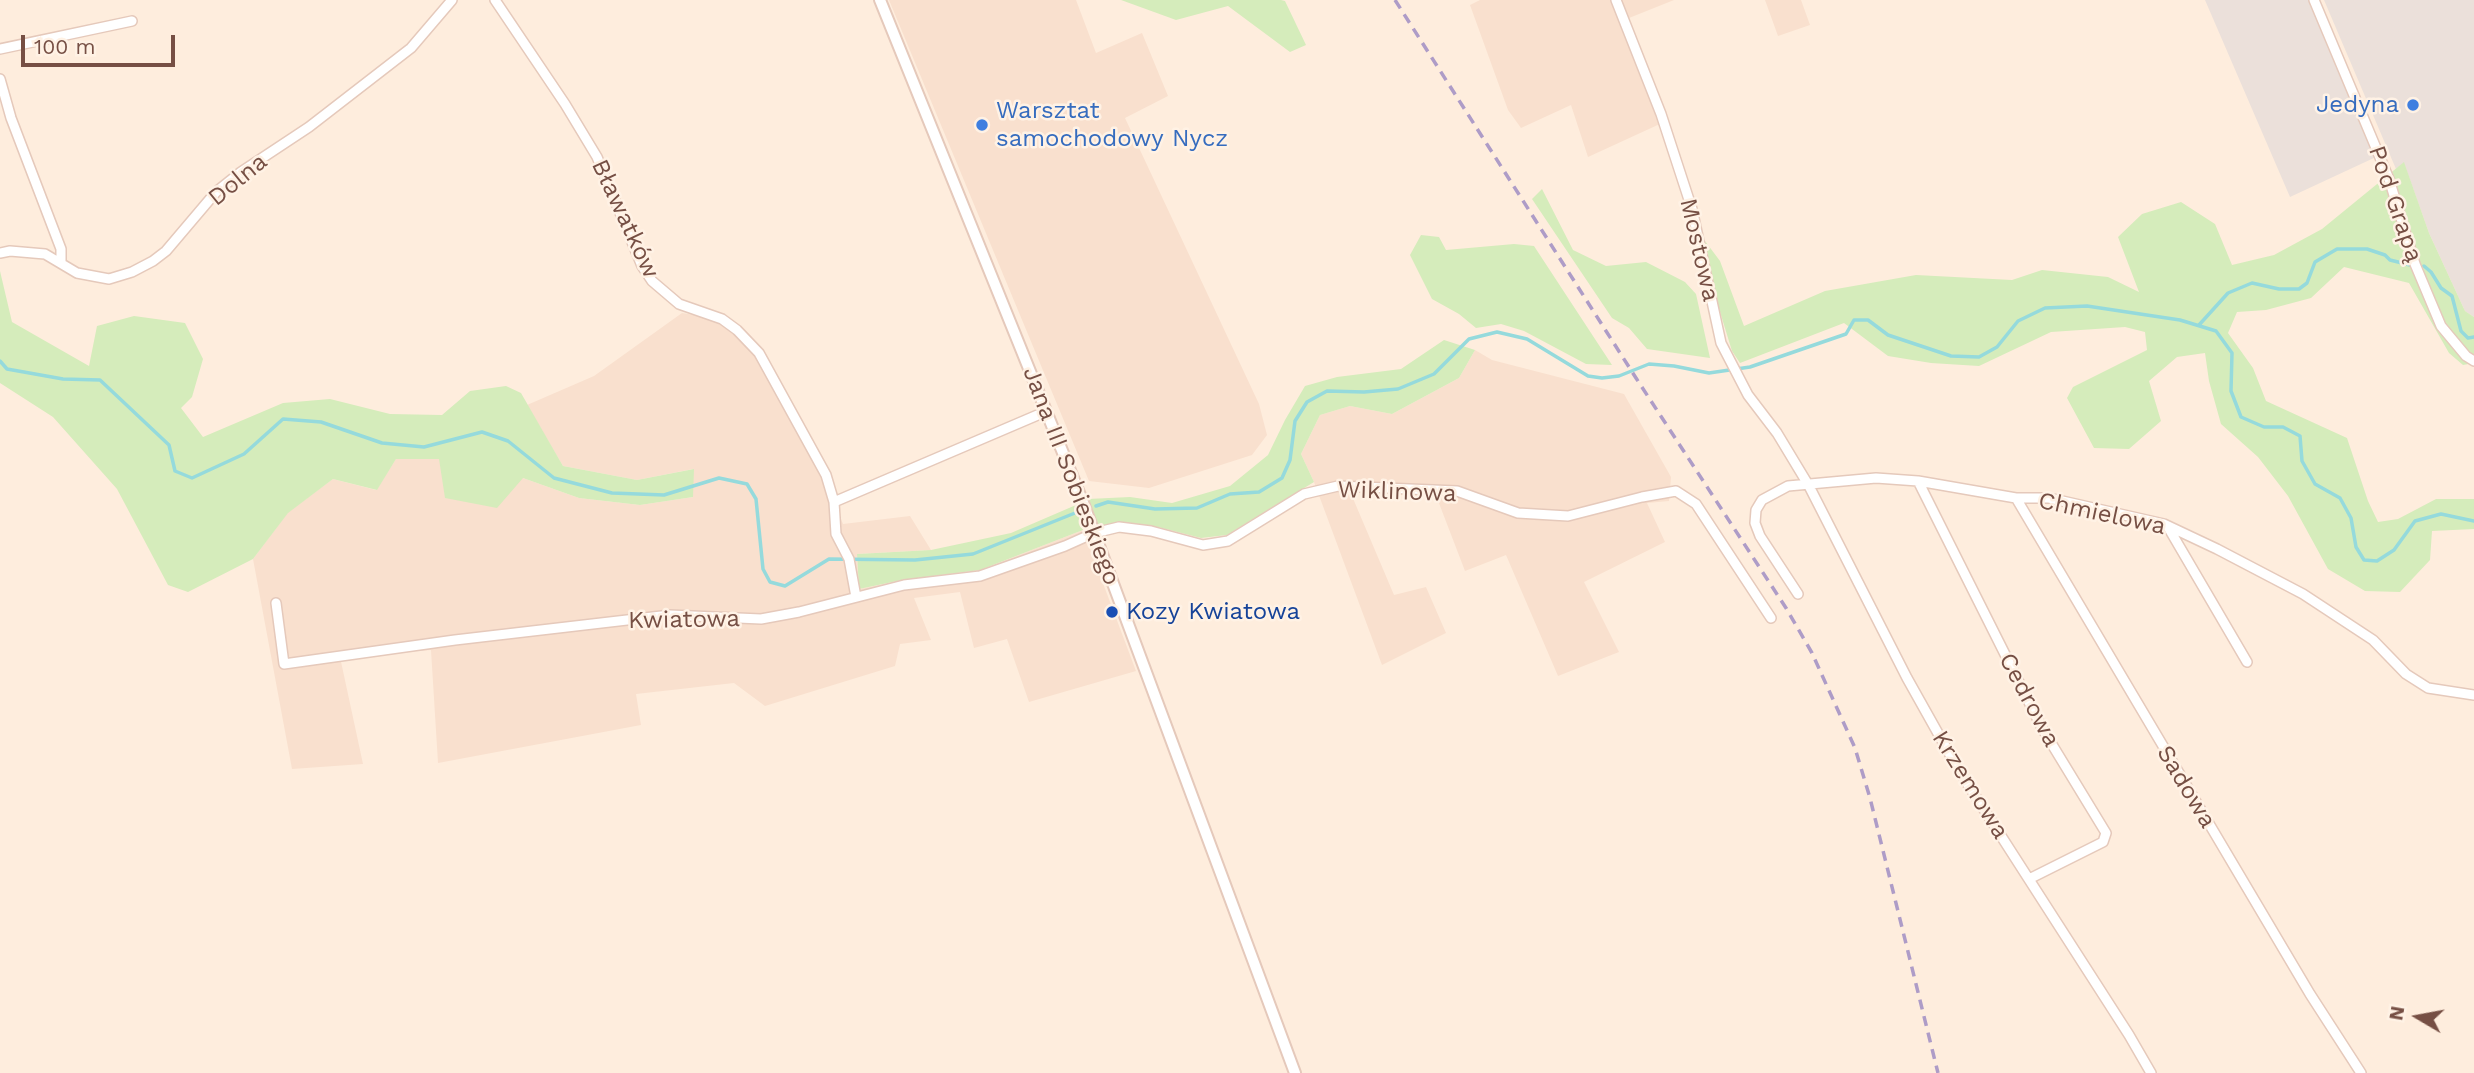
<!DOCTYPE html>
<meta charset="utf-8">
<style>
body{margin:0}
#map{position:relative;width:2474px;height:1073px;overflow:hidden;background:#feeddd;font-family:"Work Sans",sans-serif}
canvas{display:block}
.north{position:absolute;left:2383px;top:982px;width:70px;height:70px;-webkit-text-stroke:5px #fff2e5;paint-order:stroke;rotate:280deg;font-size:19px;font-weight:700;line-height:28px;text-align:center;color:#764f44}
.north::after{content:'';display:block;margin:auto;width:24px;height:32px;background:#764f44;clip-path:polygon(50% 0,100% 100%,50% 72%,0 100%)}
.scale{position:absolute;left:21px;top:35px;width:154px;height:32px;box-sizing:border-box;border:4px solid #764f44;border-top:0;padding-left:9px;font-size:21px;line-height:24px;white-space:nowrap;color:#764f44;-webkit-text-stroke:5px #fff2e5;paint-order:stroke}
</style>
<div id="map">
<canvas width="2474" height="1073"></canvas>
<div class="north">N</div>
<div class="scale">100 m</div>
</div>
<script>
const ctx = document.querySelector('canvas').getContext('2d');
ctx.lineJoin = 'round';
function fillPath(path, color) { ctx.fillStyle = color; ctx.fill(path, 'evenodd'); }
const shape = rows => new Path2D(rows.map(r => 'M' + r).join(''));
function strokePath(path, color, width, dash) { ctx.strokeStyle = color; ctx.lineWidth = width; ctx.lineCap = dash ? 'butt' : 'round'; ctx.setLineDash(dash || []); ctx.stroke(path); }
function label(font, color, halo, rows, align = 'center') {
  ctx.font = font + ' "Work Sans",sans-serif'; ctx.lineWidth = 5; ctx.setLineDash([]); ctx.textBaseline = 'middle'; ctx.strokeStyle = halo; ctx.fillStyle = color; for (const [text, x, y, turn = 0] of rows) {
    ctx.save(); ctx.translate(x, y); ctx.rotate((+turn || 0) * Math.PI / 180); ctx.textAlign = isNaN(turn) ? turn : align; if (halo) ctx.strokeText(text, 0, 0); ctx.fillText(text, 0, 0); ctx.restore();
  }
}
const residential = shape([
 [889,0,1076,0,1096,53,1142,33,1168,96,1125,118,1259,404,1267,435,1252,455,1149,488,1089,481],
 [1480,0,1674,0,1619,22,1662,123,1588,157,1571,105,1521,128,1508,110,1470,5],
 [1765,0,1801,0,1810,25,1778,36],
 [682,313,727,320,750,342,815,455,843,524,910,516,931,550,857,554,859,589,902,580,980,570,1083,530,1136,671,1029,702,1007,639,974,648,960,592,914,598,931,640,900,644,895,666,765,706,734,683,636,694,641,725,438,763,431,650,340,657,363,764,292,769,253,559,288,512,333,479,376,490,396,459,439,459,523,478,579,498,640,505,693,497,693,469,637,480,563,466,527,405,594,376],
 [1475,350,1492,360,1624,394,1671,477,1669,501,1647,503,1665,542,1584,582,1619,652,1558,676,1506,555,1465,571,1437,498,1349,489,1394,595,1426,587,1446,633,1382,665,1314,482,1301,454,1320,415,1350,406,1392,414,1459,378]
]);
const industrial = shape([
 [2205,0,2308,0,2376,157,2290,197],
 [2324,0,2474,0,2474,317,2465,311,2429,233,2404,163,2396,169]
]);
const green = shape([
 [1121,0,1281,0,1285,1,1306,45,1290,52,1228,6,1176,20],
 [2404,162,2429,233,2465,311,2474,317,2474,363,2463,365,2449,353,2409,283,2344,267,2311,298,2266,310,2237,312,2228,333,2253,368,2266,401,2347,438,2368,501,2378,522,2398,519,2436,499,2474,499,2474,529,2432,531,2430,560,2400,592,2365,591,2328,569,2288,496,2258,457,2221,424,2209,381,2205,353,2177,357,2149,381,2161,421,2129,449,2094,448,2067,398,2073,387,2147,350,2145,332,2125,327,2051,332,1979,366,1931,363,1888,356,1844,323,1740,363,1732,351,1713,289,1705,241,1720,261,1744,326,1825,291,1916,275,2012,280,2042,270,2108,277,2139,292,2118,237,2142,214,2181,202,2215,224,2232,265,2274,255,2322,229],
 [1542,189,1573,250,1606,266,1646,262,1685,282,1696,294,1710,358,1647,349,1629,328,1612,318,1532,199],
 [1421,235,1439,237,1446,250,1514,244,1534,246,1612,365,1586,364,1524,331,1501,324,1476,328,1459,314,1432,299,1410,255],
 [0,271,12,322,89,366,97,326,134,316,185,323,203,359,192,397,181,408,203,437,283,403,330,399,390,414,442,415,470,391,506,386,521,393,563,466,637,480,694,469,693,497,640,505,579,498,523,478,497,508,445,498,439,459,396,459,377,490,333,479,288,513,253,559,188,592,168,585,117,489,53,417,0,383],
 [1444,340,1475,350,1459,378,1392,414,1350,406,1320,415,1301,454,1314,482,1227,535,1201,538,1158,527,1121,522,1098,526,1088,499,1130,497,1172,503,1230,486,1268,455,1285,420,1305,386,1337,377,1401,369],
 [1076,505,1083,530,980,570,902,580,859,589,857,554,931,550,1011,533]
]);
const stream = shape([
 [2424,266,2431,272,2441,288,2452,296,2461,331,2468,338,2474,337],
 [2199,325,2228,293,2252,283,2279,289,2299,289,2307,283,2315,262,2337,249,2367,249,2385,255,2390,260,2410,265],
 [0,361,7,369,63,379,100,380,169,445,175,471,192,478,244,454,283,419,321,422,382,443,424,447,482,432,508,441,554,478,612,493,664,495,719,478,747,484,756,499,763,569,770,582,785,586,829,559,915,560,973,554,1075,513],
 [1096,506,1108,502,1155,509,1197,508,1230,494,1259,492,1282,478,1290,460,1295,421,1307,402,1327,391,1364,392,1398,389,1434,374,1469,339,1497,332,1527,339,1588,376,1602,378,1619,376,1649,364,1674,366,1709,373,1750,367,1846,334,1854,320,1868,320,1888,335,1951,356,1979,357,1997,347,2018,321,2045,308,2087,306,2180,320,2216,331,2232,353,2231,391,2241,417,2264,427,2283,427,2300,436,2302,461,2315,484,2340,498,2351,518,2356,547,2364,560,2377,561,2394,550,2415,521,2441,514,2474,521]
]);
const minor = shape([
 [495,0,565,104,597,157,642,266,652,281,679,304,722,319,737,330,759,353,826,475,834,502,836,534,849,559,856,597],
 [1616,0,1661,114,1692,209,1721,343,1748,395,1777,433,1809,486,1907,678,1958,769,2129,1035,2151,1073],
 [2314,0,2389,179,2415,264,2441,326,2466,356,2474,361],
 [0,49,132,21],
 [0,79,11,118,61,249,61,263],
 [0,253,10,251,45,254,77,273,109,279,132,272,153,261,166,251,216,192,241,172,309,127,411,48,452,0],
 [1918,481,2042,728,2106,833,2103,842,2029,879],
 [2016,498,2310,994,2361,1073],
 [834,502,1047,411],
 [2168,527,2247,662],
 [1798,594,1760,536,1755,523,1756,510,1762,500,1788,486,1876,478,1918,481,2016,498,2049,498,2164,524,2217,549,2303,594,2373,640,2406,674,2428,688,2474,695],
 [276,603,284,664,455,640,670,615,761,619,799,612,904,585,980,576,1065,546,1094,533,1119,527,1151,531,1203,545,1228,541,1304,494,1338,486,1457,491,1518,513,1568,516,1642,497,1676,491,1696,504,1771,618]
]);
const tertiary = shape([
 [880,0,1082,500,1295,1073]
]);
const rail = shape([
 [1395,0,1636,378,1786,608,1812,653,1855,748,1870,798,1938,1073]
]);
const markers = [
 [2413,105,7,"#3f7fe0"],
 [982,125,7,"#3f7fe0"],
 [1112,612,7,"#1a4fb4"]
];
const shopNames = [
 ["Jedyna",2399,105],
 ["Warsztat",996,111,"left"],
 ["samochodowy Nycz",996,139,"left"]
];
const streetNames = [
 ["Dolna",238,180,-39],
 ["Pod Grapą",2395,204,71],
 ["Bławatków",625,219,65],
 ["Mostowa",1699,250,77],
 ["Jana III Sobieskiego",1071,476,69],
 ["Wiklinowa",1397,492,2],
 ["Chmielowa",2102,514,12],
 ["Kwiatowa",684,620,-1],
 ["Cedrowa",2029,700,62],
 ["Krzemowa",1970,785,58],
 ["Sadowa",2186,787,59]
];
const transitNames = [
 ["Kozy Kwiatowa",1126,612]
];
fillPath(residential, '#f9e0ce');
fillPath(industrial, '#ebe0da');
fillPath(green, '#d5ecbb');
strokePath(stream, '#95dadc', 3.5);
strokePath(minor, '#e5c9bb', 12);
strokePath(tertiary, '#e5c9bb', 14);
strokePath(minor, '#fff', 9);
strokePath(tertiary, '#fff', 10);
strokePath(rail, '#ae9cc7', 3.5, [10, 7]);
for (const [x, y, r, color] of markers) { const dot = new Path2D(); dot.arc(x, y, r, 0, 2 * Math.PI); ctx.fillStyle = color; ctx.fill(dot); strokePath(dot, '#fff2e5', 2.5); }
label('24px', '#366cbe', '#fff2e5', shopNames, 'right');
label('24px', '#764f44', '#fff2e5', streetNames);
label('24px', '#164399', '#fff2e5', transitNames, 'left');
</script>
